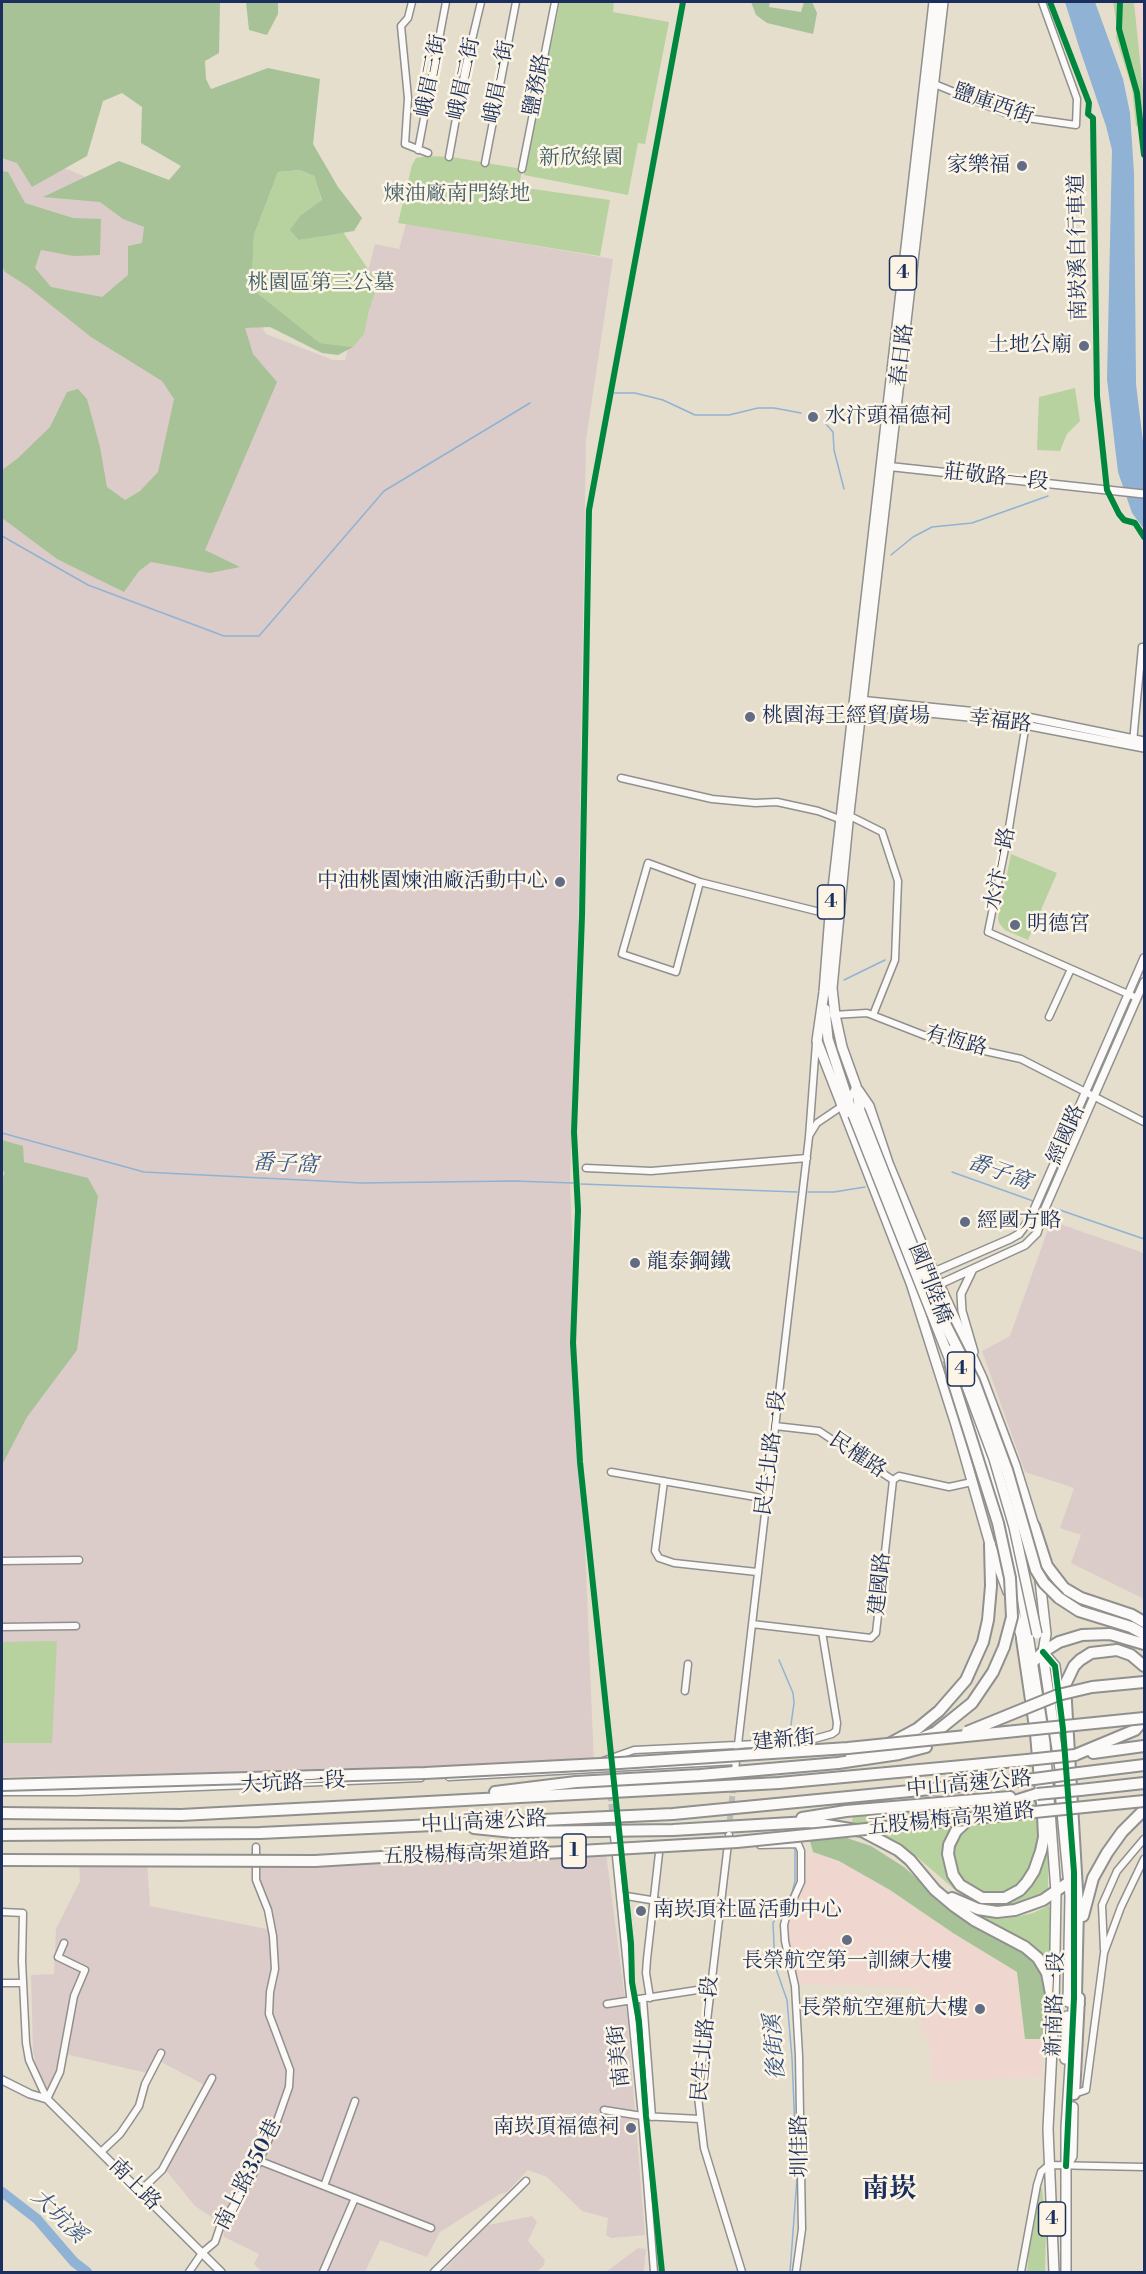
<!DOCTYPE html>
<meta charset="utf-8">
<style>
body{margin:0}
#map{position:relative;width:1146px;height:2274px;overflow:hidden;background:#e5decd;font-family:"Libre Bodoni",serif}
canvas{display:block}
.frame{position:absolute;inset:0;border:3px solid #1b2f5e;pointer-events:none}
</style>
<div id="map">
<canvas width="1146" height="2274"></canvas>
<div class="frame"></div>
</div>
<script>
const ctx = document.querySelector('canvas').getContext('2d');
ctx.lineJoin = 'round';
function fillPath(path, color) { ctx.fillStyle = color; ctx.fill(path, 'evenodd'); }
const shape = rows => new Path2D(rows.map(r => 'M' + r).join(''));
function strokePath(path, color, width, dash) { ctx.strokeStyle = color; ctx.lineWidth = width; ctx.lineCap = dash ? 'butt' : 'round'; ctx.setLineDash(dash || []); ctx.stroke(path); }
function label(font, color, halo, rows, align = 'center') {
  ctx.font = font + ' "Libre Bodoni","Noto Serif TC",serif'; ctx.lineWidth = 5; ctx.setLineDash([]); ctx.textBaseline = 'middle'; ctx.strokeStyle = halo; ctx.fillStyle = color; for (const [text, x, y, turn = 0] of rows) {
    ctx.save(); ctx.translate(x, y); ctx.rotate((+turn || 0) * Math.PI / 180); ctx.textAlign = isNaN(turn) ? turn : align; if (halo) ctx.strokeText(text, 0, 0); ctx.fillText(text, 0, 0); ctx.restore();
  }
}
const built = shape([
 [1134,2,1144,2,1144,100],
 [811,1852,838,1861,890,1890,953,1934,1016,1972,1025,2041,1042,2040,1042,2077,932,2082,929,2038,922,2038,918,1988,794,1984,784,1925,800,1888,807,1879,808,1860]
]);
const industrial = shape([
 [2,110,47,161,210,228,266,334,333,360,345,360,375,244,399,249,406,224,613,259,586,440,578,927,570,1184,594,1764,2,1777],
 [1051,1221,1144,1253,1144,1599,1071,1563,1081,1535,1060,1528,1074,1488,1025,1472,982,1351,1010,1336],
 [606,1853,627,2014,645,2235,611,2238,606,2235,608,2218,582,2211,547,2177,528,2170,507,2192,500,2194,440,2232,427,2257,380,2240,365,2272,262,2272,254,2264,259,2254,224,2237,222,2224,195,2206,164,2168,208,2087,154,2058,147,2073,65,2054,52,2095,38,2072,33,2052,31,1975,54,1974,56,1929,80,1881,79,1861,147,1863,150,1906,267,1929,270,1924,252,1867],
 [532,2216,537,2222,528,2241,545,2260,544,2265,537,2272,442,2272,488,2225],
 [638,2248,646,2249,644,2270,640,2272,606,2272]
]);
const green = shape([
 [560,2,614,2,613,12,669,22,645,144,638,143,628,195,524,175],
 [1113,2,1134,2,1144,100,1143,126,1136,126,1132,88,1116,38,1117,26],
 [427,156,452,157,522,169,519,187,610,200,600,256,398,223,412,165,416,158],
 [300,170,314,176,322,201,301,215,299,240,343,232,378,284,369,310,364,334,353,347,320,343,256,292,252,274,254,235,278,172],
 [1075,388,1080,421,1067,434,1060,451,1037,450,1039,397],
 [1011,854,1057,873,1028,940,1005,930,999,923,998,918],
 [57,1641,52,1743,2,1743,2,1642],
 [1040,1800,1039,1838,1035,1857,1026,1877,1012,1890,996,1895,978,1892,963,1882,954,1867,952,1851,957,1837,964,1827,1007,1806],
 [990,1802,973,1810,954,1825,947,1839,944,1853,946,1868,953,1883,962,1892,961,1895,902,1844,852,1822,853,1816],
 [1046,1851,1048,1851,1048,1891,1033,1900,1012,1905,990,1904,1005,1902,1020,1896,1032,1884,1040,1869],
 [1050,1905,1050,1972,980,1917,981,1916,998,1919,1011,1918,1033,1913],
 [1040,2188,1042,2188,1046,2225,1045,2272,1027,2272,1032,2222]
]);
const forest = shape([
 [2,2,220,2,219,53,205,61,206,79,211,89,268,68,320,79,313,144,338,187,362,218,354,231,299,240,290,230,301,215,322,200,314,176,300,170,278,172,254,235,252,274,256,292,320,343,353,347,338,355,322,353,270,327,245,328,253,354,277,382,205,550,240,567,210,573,151,562,139,571,124,592,57,559,2,518,2,470,17,459,50,427,67,392,78,389,87,399,100,447,107,487,125,500,140,491,158,472,174,399,162,381,91,337,27,286,5,272,2,266,2,171,8,172,25,203,73,218,101,219,100,255,73,256,41,250,35,268,51,287,102,297,128,275,128,246,142,243,144,227,123,219,100,202,43,197,119,161,169,180,181,166,141,143,142,107,122,93,103,101,87,156,32,187,17,163,2,158],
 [246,2,278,2,278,14,267,35,249,30],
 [751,2,770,2,769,7,801,12,804,2,812,2,817,13,813,34,767,23,756,15],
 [2,1140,23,1146,24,1162,88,1178,98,1196,77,1350,27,1417,2,1465,2,1180,5,1172,2,1171],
 [841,1836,871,1846,904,1867,947,1906,1022,1949,1038,1965,1046,1991,1044,2039,1025,2039,1017,1972,953,1933,890,1890,839,1861,813,1852,810,1841]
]);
const water = shape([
 [1065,2,1095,2,1123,79,1130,113,1134,173,1136,384,1144,450,1144,529,1132,513,1118,472,1107,379,1112,150,1106,126,1080,50]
]);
const stream = shape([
 [614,393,635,393,663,400,695,415,729,415,758,408,774,408,801,413],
 [825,423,833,432,834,450,844,489],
 [2,536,88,585,224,636,259,636,384,491,530,403],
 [891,555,913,537,932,527,972,523,1048,496],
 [844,980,885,960],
 [2,1133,144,1172,361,1183,514,1181,573,1183],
 [952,1172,1036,1202],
 [581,1184,797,1192],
 [808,1192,834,1192,865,1187],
 [1054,1208,1144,1239],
 [779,1660,793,1693,794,1703,789,1739],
 [790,2272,797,2178,792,2058,787,2000,775,1966,773,1923,792,1893,795,1881,795,1846]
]);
const river = shape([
 [2,2192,37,2219,74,2262,87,2272]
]);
const minorTunnel = shape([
 [609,1777,614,1833],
 [729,1829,735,1770]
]);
const minor = shape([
 [412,2,408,18,401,26,408,98,405,144,428,153],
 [932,83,1013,116,1076,125,1077,99,1042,2],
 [418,150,446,2],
 [449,157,465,69,481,2],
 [485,163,516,2],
 [522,169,555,2],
 [1026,723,1008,834,988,932,1137,998],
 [1133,742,1142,647],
 [621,778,712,799,755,803,777,802,818,811,842,820],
 [846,814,882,832,898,881,895,960,873,1015],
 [700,882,676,972,622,954,648,863,700,882,832,915],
 [833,1015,867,1013,939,1041,1021,1059,1144,1122],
 [1049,1017,1071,969],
 [809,1136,817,1123,848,1102,856,1086],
 [586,1168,651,1171,807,1158],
 [775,1426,819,1431,893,1480],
 [611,1472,767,1499],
 [893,1480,899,1476,949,1487,972,1482],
 [664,1481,655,1551,659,1558,674,1563,757,1572],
 [2,1561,79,1560],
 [752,1624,871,1638,876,1633,893,1480],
 [2,1627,76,1626],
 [685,1691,688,1664],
 [603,1761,634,1750,777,1743,814,1739,832,1734,836,1731,837,1723,822,1632],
 [735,1770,809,1137,816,1043],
 [449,1777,736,1761],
 [2,1792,76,1792,421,1778],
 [729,1835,698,2097,704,2148,742,2272],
 [614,1836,642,2116,654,2272],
 [760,1845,798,1844,801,1851,801,1882,787,1913,784,1925,785,1941,795,1986,799,2056,802,2229,796,2272],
 [620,1895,719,1911],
 [2,1912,23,1913,22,1961,26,2043,29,2060,47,2099],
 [1104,1950,1102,1905,1117,1871,1144,1839],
 [2,1983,23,1983],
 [650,1998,646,1973,647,1959,659,1853],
 [643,1999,652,2117],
 [607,2004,710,1988],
 [1074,2094,1086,2090,1104,1953,1121,1907,1144,1859],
 [47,2099,60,2072,74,1996,85,1970,58,1957,64,1943],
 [604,2110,642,2116,700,2119],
 [101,2152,120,2134,129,2121,139,2106,145,2084,161,2053],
 [260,2161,431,2228],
 [324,2186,355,2101],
 [140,2191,162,2170,212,2078],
 [189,2272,202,2253,215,2242,221,2224,251,2179,277,2121,289,2087,290,2070,269,2014,270,1992,275,1969,273,1936,268,1910,256,1880,256,1847],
 [323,2272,355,2198],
 [434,2272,526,2181],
 [1021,2272,1037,2185,1041,2172,1049,2165,1144,2167]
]);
const tertiary = shape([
 [885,466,1144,494],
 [859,700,1027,717,1144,741],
 [859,706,999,720,1144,748],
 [973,1269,961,1294,962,1311,974,1352],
 [920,1278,1010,1239,1019,1234,1030,1219,1144,958],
 [940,1284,1025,1245,1037,1233,1043,1213,1144,982],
 [2,2080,30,2094,47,2099,221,2272]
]);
const primary = shape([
 [934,2,830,915,824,992,817,1041,911,1283,956,1425,990,1544,1008,1592],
 [825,1009,828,1039,853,1115],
 [858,1090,869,1106,888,1163,933,1271,982,1378,1015,1465,1034,1526,1046,1634,1043,1652],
 [860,1111,856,1086,842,1047,835,1015,832,988,848,822,943,2],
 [955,1373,986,1461,1021,1590,1045,1743,1056,1892,1054,2009,1048,2129,1054,2272],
 [1014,1611,1022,1639,1034,1661],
 [1043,1652,1055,1666,1063,1728],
 [1043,1655,1060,1769,1060,1791,1070,1896,1068,2002],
 [1072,2025,1074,1994],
 [1065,2059,1067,2016],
 [1066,2166,1072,2156,1073,2107],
 [1066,2272,1066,2128,1071,2051]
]);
const motorway = shape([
 [1034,1526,1047,1566,1064,1588,1081,1598,1132,1615,1144,1622],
 [1059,1598,1079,1611,1131,1627,1144,1634],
 [1022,1639,1036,1734,1043,1815,1044,1837,1041,1851,1034,1871,1027,1882,1020,1890,1005,1898,982,1898,960,1885,953,1875,948,1854,949,1845,956,1831,972,1816,983,1811,1037,1794],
 [1034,1661,1043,1652,1059,1642,1082,1635,1110,1634,1144,1644],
 [917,1740,936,1732,972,1703,993,1672,1004,1647],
 [1093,1753,1144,1746],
 [1075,1755,1135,1730,1144,1719],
 [850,1759,889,1744,917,1729,939,1711,966,1680,983,1642,988,1620,991,1586,990,1544],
 [1079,1773,1144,1765],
 [1080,1790,1144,1783],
 [495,1792,576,1782,700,1775,838,1763,899,1754,926,1747],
 [2,1813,181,1815,391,1804,779,1783,1027,1760],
 [802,1818,846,1811,1010,1797],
 [474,1828,513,1832,598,1831,673,1830,808,1822,862,1831,898,1850,910,1860,935,1890,954,1906,974,1920,1025,1947,1038,1958,1047,1973,1054,2009],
 [2,1835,260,1833,673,1814,1034,1779],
 [952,1898,978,1909,997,1912,1015,1910,1043,1900,1069,1882],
 [1083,1916,1093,1878,1107,1853,1122,1832,1144,1810],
 [1079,2004,1076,1996,1078,1907,1065,1685,1074,1666,1080,1660,1091,1653,1117,1650,1131,1655,1144,1666],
 [1074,2094,1079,1998]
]);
const primaryBridge = shape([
 [860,1111,944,1325],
 [853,1115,950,1360],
 [953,1349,994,1459,1014,1527,1037,1634]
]);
const motorwayBridge = shape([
 [942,1318,974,1381,1007,1470,1036,1570,1044,1583,1059,1598],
 [950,1360,953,1381,998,1523,1010,1578,1012,1617,1004,1647],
 [967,1732,1058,1695,1092,1687,1144,1682],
 [1027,1760,1075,1755],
 [1034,1779,1079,1773],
 [2,1785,425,1773,620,1763,848,1748,1144,1718],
 [1037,1794,1080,1790],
 [2,1860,315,1861,398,1856,545,1853,737,1842,1144,1801]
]);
const cycleway = shape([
 [1050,2,1089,103,1088,114,1093,118,1097,396,1107,490,1119,514,1124,520,1135,523,1144,537],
 [1120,2,1119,29,1137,93,1144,155],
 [1043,1652,1055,1666,1063,1729,1074,1872,1074,1998,1066,2166],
 [662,2272,646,2116,639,2022,632,1982,631,1943,580,1462,573,1343,578,1210,574,1132,582,916,589,510,683,2]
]);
const markers = [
 [1022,166,6,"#626c85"],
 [1084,346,6,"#626c85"],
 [813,417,6,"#626c85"],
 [750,717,6,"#626c85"],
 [560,882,6,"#626c85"],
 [1015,925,6,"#626c85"],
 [965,1222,6,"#626c85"],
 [635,1263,6,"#626c85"],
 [641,1911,6,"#626c85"],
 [847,1940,6,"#626c85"],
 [980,2009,6,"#626c85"],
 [631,2128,6,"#626c85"]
];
const shields = [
 [903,273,27],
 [831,902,27],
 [961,1369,27],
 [574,1851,24],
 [1052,2219,27]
];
const shieldNames = [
 ["4",903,273],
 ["4",831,902],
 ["4",961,1369],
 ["1",574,1851],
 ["4",1052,2219]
];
const streetNames = [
 ["峨眉三街",432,76,-79],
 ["峨眉二街",465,79,-78],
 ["峨眉一街",500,82,-79],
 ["鹽務路",538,85,-79],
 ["鹽庫西街",993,105,19],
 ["南崁溪自行車道",1079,247,-91],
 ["春日路",903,355,-83],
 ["莊敬路一段",996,478,6],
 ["幸福路",1000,722,7],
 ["水汴一路",1001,869,-79],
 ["有恆路",956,1042,15],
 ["經國路",1067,1135,-66],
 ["國門陸橋",929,1284,69],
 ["民生北路一段",772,1453,-83],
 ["民權路",857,1456,34],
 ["建國路",881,1584,-84],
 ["建新街",784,1741,-6],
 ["大坑路一段",293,1784,-3],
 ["中山高速公路",969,1785,-5],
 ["五股楊梅高架道路",951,1820,-6],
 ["中山高速公路",484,1823,-3],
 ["五股楊梅高架道路",466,1855,-2],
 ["新南路一段",1056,2004,-88],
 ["民生北路一段",706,2039,-85],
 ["南美街",620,2056,-96],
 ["圳佳路",801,2146,-91],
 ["南上路350巷",249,2175,-63],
 ["南上路",134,2185,45]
];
const parkNames = [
 ["新欣綠園",581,159],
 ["煉油廠南門綠地",457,195],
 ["桃園區第三公墓",321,284]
];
const poiNames = [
 ["家樂福",1010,166,"right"],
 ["土地公廟",1072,346,"right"],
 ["水汴頭福德祠",825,417],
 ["桃園海王經貿廣場",762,717],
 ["中油桃園煉油廠活動中心",548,882,"right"],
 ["明德宮",1027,925],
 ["經國方略",977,1222],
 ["龍泰鋼鐵",647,1263],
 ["南崁頂社區活動中心",653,1911],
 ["長榮航空第一訓練大樓",847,1962,"center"],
 ["長榮航空運航大樓",968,2009,"right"],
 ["南崁頂福德祠",619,2128,"right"]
];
const waterNames = [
 ["番子窩",285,1165,3],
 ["番子窩",999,1173,20],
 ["後街溪",776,2047,-94],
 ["大坑溪",58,2217,44]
];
const districtNames = [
 ["南崁",889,2191]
];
fillPath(built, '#efd6cf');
fillPath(industrial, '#dbccc9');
fillPath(green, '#b7d29f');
fillPath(forest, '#a7c297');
fillPath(water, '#90b2d4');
strokePath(stream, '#90b2d4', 1.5);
strokePath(river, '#90b2d4', 10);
strokePath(minorTunnel, '#bdbbb7', 6, [6, 3]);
strokePath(minor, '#90908f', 9);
strokePath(tertiary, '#90908f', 10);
strokePath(primary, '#90908f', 12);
strokePath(motorway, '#90908f', 14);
strokePath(minor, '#fbfaf8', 6);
strokePath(tertiary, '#fbfaf8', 7);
strokePath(primary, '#fbfaf8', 9);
strokePath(motorway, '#fbfaf8', 10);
strokePath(primaryBridge, '#90908f', 12, []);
strokePath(motorwayBridge, '#90908f', 14, []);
strokePath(primaryBridge, '#fbfaf8', 9);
strokePath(motorwayBridge, '#fbfaf8', 10);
strokePath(cycleway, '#00873e', 6);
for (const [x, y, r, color] of markers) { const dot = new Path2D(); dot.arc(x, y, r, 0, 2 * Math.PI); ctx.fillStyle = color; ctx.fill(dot); strokePath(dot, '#fcf5e5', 2); }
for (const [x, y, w] of shields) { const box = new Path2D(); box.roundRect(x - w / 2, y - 17, w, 34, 4.5); ctx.fillStyle = '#fcf5e5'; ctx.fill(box); strokePath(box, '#1b2f5e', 1.5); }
label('bold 20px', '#1b2f5e', null, shieldNames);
label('21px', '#1b2f5e', '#fcf5e5', streetNames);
label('21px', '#3f5d66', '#fcf5e5', parkNames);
label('21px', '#1b2f5e', '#fcf5e5', poiNames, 'left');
label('italic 22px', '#375688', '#fcf5e5', waterNames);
label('bold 27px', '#1b2f5e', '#fcf5e5', districtNames);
</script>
